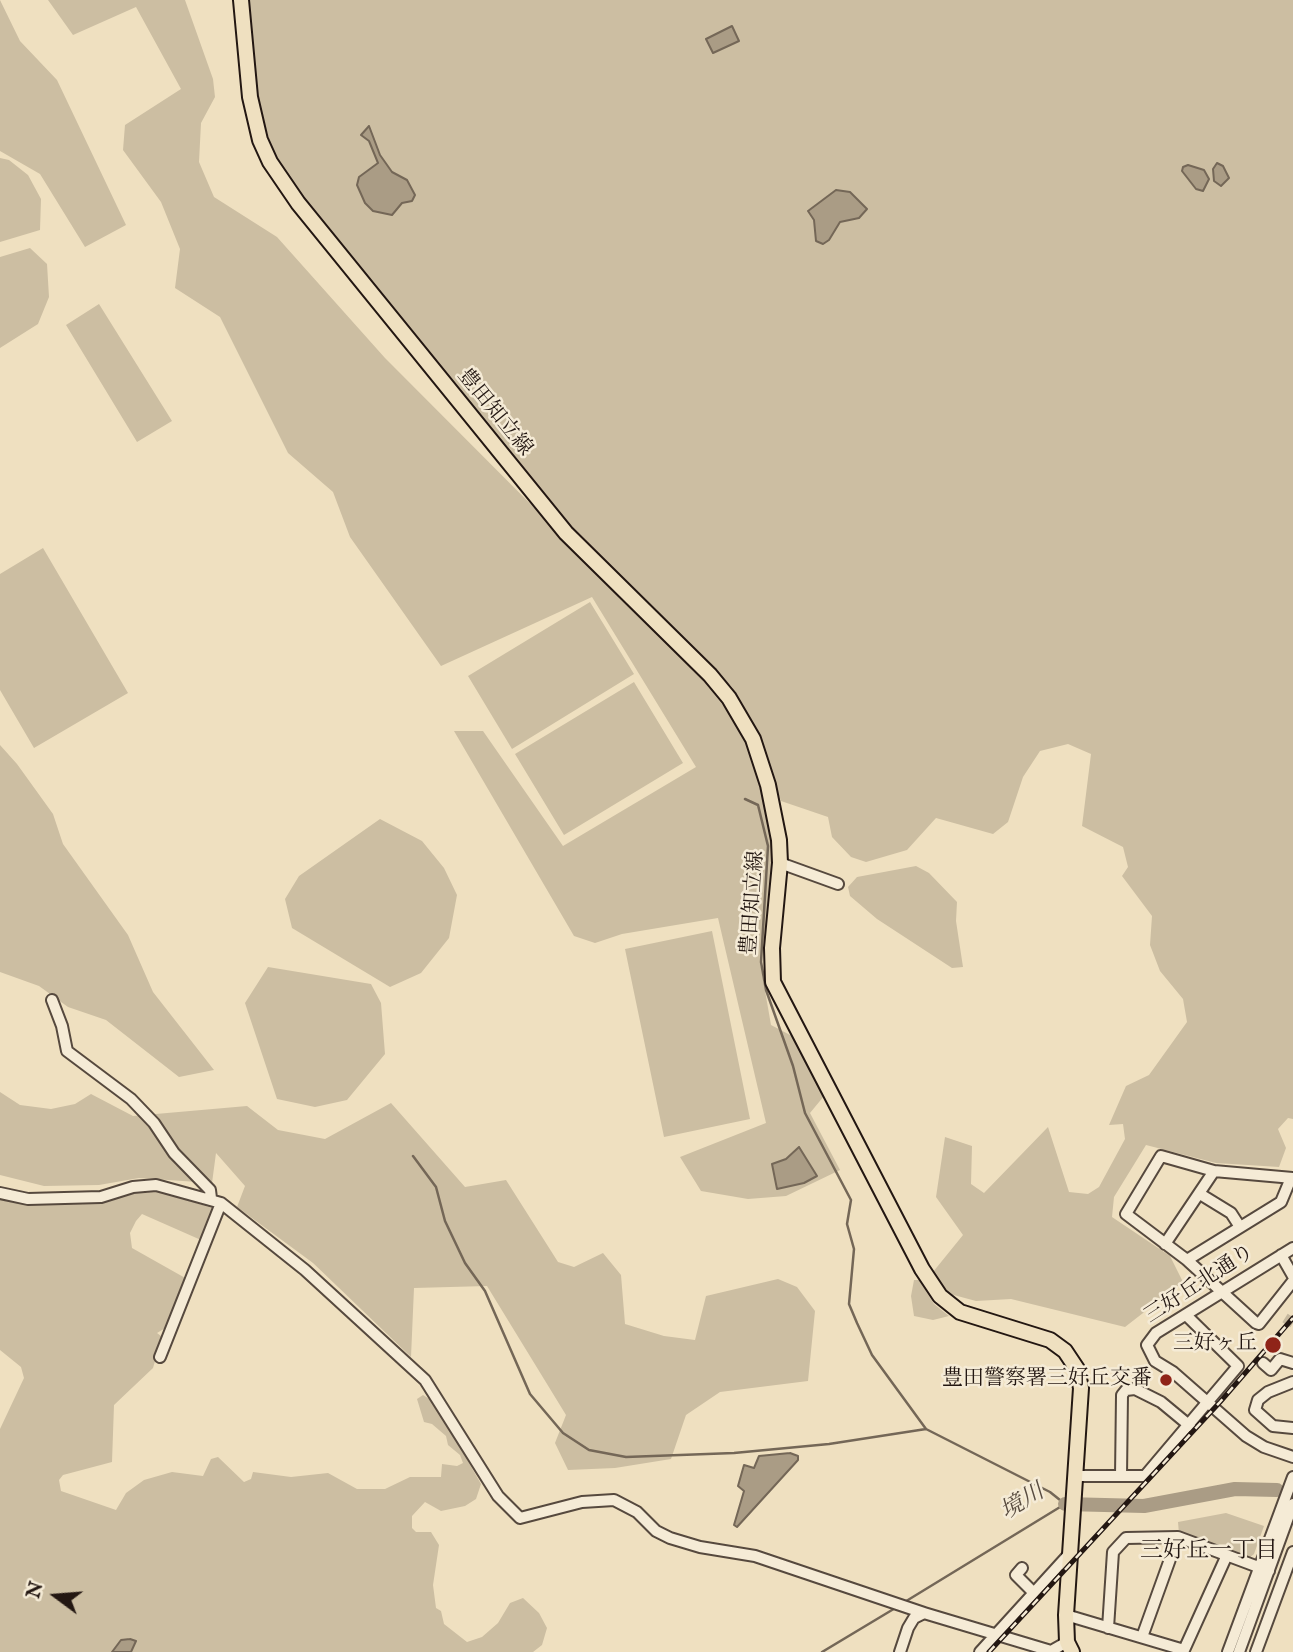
<!DOCTYPE html>
<meta charset="utf-8">
<style>
body{margin:0}
#map{position:relative;width:1293px;height:1652px;overflow:hidden;background:#efe0c0;font-family:"IM FELL English",serif}
canvas{display:block}
.north{position:absolute;left:21px;top:1561px;width:70px;height:70px;-webkit-text-stroke:5px #f5ebd6;paint-order:stroke;rotate:286deg;font-size:19px;font-weight:700;line-height:28px;text-align:center;color:#231712}
.north::after{content:'';display:block;margin:auto;width:24px;height:32px;background:#231712;clip-path:polygon(50% 0,100% 100%,50% 72%,0 100%)}
</style>
<div id="map">
<canvas width="1293" height="1652"></canvas>
<div class="north">N</div>
</div>
<script>
const ctx = document.querySelector('canvas').getContext('2d');
ctx.lineJoin = 'round';
function fillPath(path, color) { ctx.fillStyle = color; ctx.fill(path, 'evenodd'); }
const shape = rows => new Path2D(rows.map(r => 'M' + r).join(''));
function strokePath(path, color, width, dash) { ctx.strokeStyle = color; ctx.lineWidth = width; ctx.lineCap = dash ? 'butt' : 'round'; ctx.setLineDash(dash || []); ctx.stroke(path); }
function label(font, color, halo, rows, align = 'center') {
  ctx.font = font + ' "IM FELL English","Noto Serif JP",serif'; ctx.lineWidth = 5; ctx.setLineDash([]); ctx.textBaseline = 'middle'; ctx.strokeStyle = halo; ctx.fillStyle = color; for (const [text, x, y, turn = 0] of rows) {
    ctx.save(); ctx.translate(x, y); ctx.rotate((+turn || 0) * Math.PI / 180); ctx.textAlign = isNaN(turn) ? turn : align; if (halo) ctx.strokeText(text, 0, 0); ctx.fillText(text, 0, 0); ctx.restore();
  }
}
const green = shape([
 [0,0,20,41,57,80,126,225,85,247,40,174,0,151],
 [48,0,185,0,213,79,215,97,201,123,199,162,214,197,277,237,385,358,689,663,742,729,756,768,773,840,772,889,760,962,771,1025,792,1036,824,1096,810,1113,840,1170,786,1196,748,1199,701,1191,680,1157,766,1123,718,918,622,934,595,943,574,936,454,731,483,731,563,846,696,767,592,597,441,666,350,537,333,492,288,453,220,317,175,288,180,249,161,202,123,150,125,125,181,89,136,7,73,35],
 [247,0,1293,0,1293,1119,1288,1118,1278,1129,1286,1148,1279,1167,1216,1163,1146,1145,1114,1197,1112,1217,1170,1256,1183,1282,1125,1327,1011,1299,976,1301,950,1294,933,1272,963,1235,936,1197,945,1137,972,1146,971,1184,984,1193,1048,1127,1069,1192,1088,1194,1099,1187,1125,1139,1123,1124,1109,1125,1126,1086,1149,1075,1187,1022,1183,999,1160,971,1150,945,1152,916,1122,876,1128,867,1123,847,1082,826,1091,754,1068,744,1040,751,1023,777,1008,822,993,834,936,818,907,850,866,862,851,857,832,837,828,817,781,801,755,730,732,687,575,535,315,216,274,157,257,96],
 [0,158,9,160,28,175,41,199,40,230,0,242],
 [30,248,47,264,49,297,38,324,0,348,0,257],
 [99,304,172,421,137,442,66,325],
 [43,548,128,693,34,748,0,690,0,574],
 [590,602,634,674,512,749,468,676],
 [634,682,683,763,564,835,515,754],
 [0,745,17,764,53,814,63,844,128,935,153,992,214,1070,179,1077,106,1020,68,1007,39,986,0,972],
 [380,819,422,841,444,868,457,895,449,938,421,973,390,987,292,928,285,899,299,876],
 [916,866,929,873,957,902,956,921,963,967,952,968,877,919,850,896,848,887,857,877],
 [712,931,750,1119,664,1137,625,949],
 [268,967,371,984,381,1003,385,1054,347,1100,315,1107,277,1099,245,1003],
 [0,1092,20,1105,51,1109,75,1104,91,1094,133,1116,247,1106,278,1130,325,1139,391,1103,465,1187,506,1180,558,1262,574,1267,603,1253,621,1275,625,1324,664,1336,695,1340,706,1296,778,1279,797,1287,815,1311,808,1381,720,1392,686,1415,671,1459,615,1468,568,1470,555,1443,566,1415,487,1286,414,1288,411,1357,313,1263,237,1207,245,1186,216,1153,212,1183,139,1178,99,1185,44,1186,0,1175],
 [149,1191,165,1193,215,1209,201,1240,142,1214,136,1221,130,1233,132,1248,187,1279,167,1327,157,1333,161,1336,161,1341,153,1368,114,1405,112,1462,63,1475,59,1480,61,1491,116,1510,126,1493,144,1480,172,1472,203,1476,211,1459,218,1457,244,1482,251,1479,253,1472,291,1477,328,1473,357,1489,385,1489,410,1477,441,1477,442,1464,457,1466,463,1463,460,1455,448,1445,446,1436,432,1424,424,1422,417,1399,423,1395,434,1402,481,1484,476,1499,465,1506,441,1511,425,1502,412,1516,412,1528,416,1532,431,1532,439,1545,433,1585,436,1608,441,1611,444,1624,467,1642,482,1637,498,1623,510,1603,523,1598,539,1613,547,1628,542,1645,533,1652,0,1652,0,1429,24,1378,21,1367,0,1350,0,1197,31,1203],
 [914,1280,919,1280,934,1304,949,1316,933,1320,914,1316,911,1296],
 [1226,1513,1264,1526,1254,1554,1248,1559,1179,1534,1178,1522]
]);
const water = shape([
 [732,26,739,41,713,53,706,39,732,26],
 [369,126,380,155,392,172,407,180,415,195,412,201,402,203,392,215,373,211,365,203,357,185,359,177,378,163,369,141,361,135,369,126],
 [1217,163,1223,166,1229,178,1221,186,1214,181,1213,169,1217,163],
 [1188,165,1204,170,1209,179,1203,191,1196,189,1182,171,1183,167,1188,165],
 [836,190,850,192,867,209,859,218,840,222,829,240,823,244,816,241,814,220,808,211,836,190],
 [799,1147,817,1176,804,1183,777,1189,772,1164,786,1159,799,1147],
 [790,1453,798,1456,798,1460,737,1527,734,1525,744,1491,738,1486,744,1465,754,1468,759,1456,790,1453],
 [130,1639,136,1641,131,1652,112,1652,121,1640,130,1639]
]);
const stream = shape([
 [745,799,758,805,768,846,761,962,766,990,793,1066,805,1113,851,1200,847,1224,854,1249,849,1304,857,1323,872,1355,926,1429,1050,1492,1065,1504,903,1603],
 [413,1156,436,1187,445,1221,465,1263,485,1291,530,1394,563,1433,589,1450,626,1457,734,1453,829,1444,926,1429],
 [822,1652,897,1607]
]);
const river = shape([
 [1065,1504,1144,1506,1235,1489,1277,1490]
]);
const minorTunnel = shape([
 [1285,1318,1293,1323]
]);
const minor = shape([
 [780,863,838,884],
 [52,1000,62,1026,67,1051,131,1099,154,1123,174,1153,210,1190,211,1198],
 [1293,1178,1214,1171,1161,1156,1126,1214,1187,1260,1256,1323,1259,1324,1293,1281],
 [0,1193,28,1199,101,1197,133,1187,156,1185,221,1203,305,1270,425,1380,498,1496,520,1518,582,1502,614,1500,637,1512,656,1531,670,1538,700,1547,755,1556,924,1613],
 [1200,1194,1231,1213,1240,1227],
 [1165,1244,1214,1171],
 [1293,1248,1156,1333,1147,1345,1155,1361,1173,1372,1246,1436,1264,1447,1293,1457],
 [1281,1255,1293,1276],
 [1187,1260,1281,1202,1291,1178],
 [160,1357,221,1203],
 [1263,1363,1271,1370,1280,1359,1293,1363],
 [1293,1382,1268,1392,1258,1400,1255,1410,1273,1426,1293,1428],
 [1075,1476,1145,1476,1238,1366,1186,1315],
 [1121,1476,1122,1395,1126,1390,1135,1389,1161,1402,1190,1426],
 [1022,1568,1016,1575,1033,1592],
 [1066,1615,1184,1650,1227,1555],
 [1108,1628,1113,1552,1126,1538,1178,1537,1269,1571],
 [1142,1637,1178,1537],
 [900,1652,908,1628,914,1618,924,1613,1051,1651,1067,1642],
 [980,1652,1071,1552],
 [1228,1652,1293,1477],
 [1239,1652,1293,1504],
 [1256,1652,1293,1552]
]);
const major = shape([
 [241,0,250,97,260,140,270,162,298,203,566,533,710,675,729,698,753,739,768,785,779,840,780,863,772,948,773,982,922,1269,940,1296,960,1312,1050,1340,1065,1351,1077,1369,1081,1388,1066,1615,1067,1642,1072,1652]
]);
const rail = shape([
 [989,1652,1220,1402,1293,1318]
]);
const markers = [
 [1273,1345,9,"#8f2418"],
 [1166,1380,7,"#8f2418"]
];
const streetNames = [
 ["豊田知立線",494,413,51],
 ["豊田知立線",754,903,-86],
 ["三好丘北通り",1200,1285,-33]
];
const poiNames = [
 ["三好ヶ丘",1257,1345],
 ["豊田警察署三好丘交番",1152,1380]
];
const waterNames = [
 ["境川",1023,1503,-31]
];
const neighbourhoodNames = [
 ["三好丘一丁目",1209,1552]
];
fillPath(green, '#ccbea2');
fillPath(water, '#aa9c85');
strokePath(water, '#746757', 2);
strokePath(stream, '#746757', 2.5);
strokePath(river, '#aa9c85', 14);
strokePath(minorTunnel, '#c6b89d', 10, [10, 5]);
strokePath(minor, '#56493e', 14);
strokePath(major, '#231712', 18);
strokePath(minor, '#f5ebd6', 10);
strokePath(major, '#efe0c0', 14);
strokePath(rail, '#231712', 5);
strokePath(rail, '#f5ebd6', 2.5, [8]);
for (const [x, y, r, color] of markers) { const dot = new Path2D(); dot.arc(x, y, r, 0, 2 * Math.PI); ctx.fillStyle = color; ctx.fill(dot); strokePath(dot, '#f5ebd6', 2.5); }
label('21px', '#231712', '#f5ebd6', streetNames);
label('21px', '#231712', '#f5ebd6', poiNames, 'right');
label('italic 23px', '#594c40', '#f5ebd6', waterNames);
label('23px', '#231712', '#f5ebd6', neighbourhoodNames);
</script>
